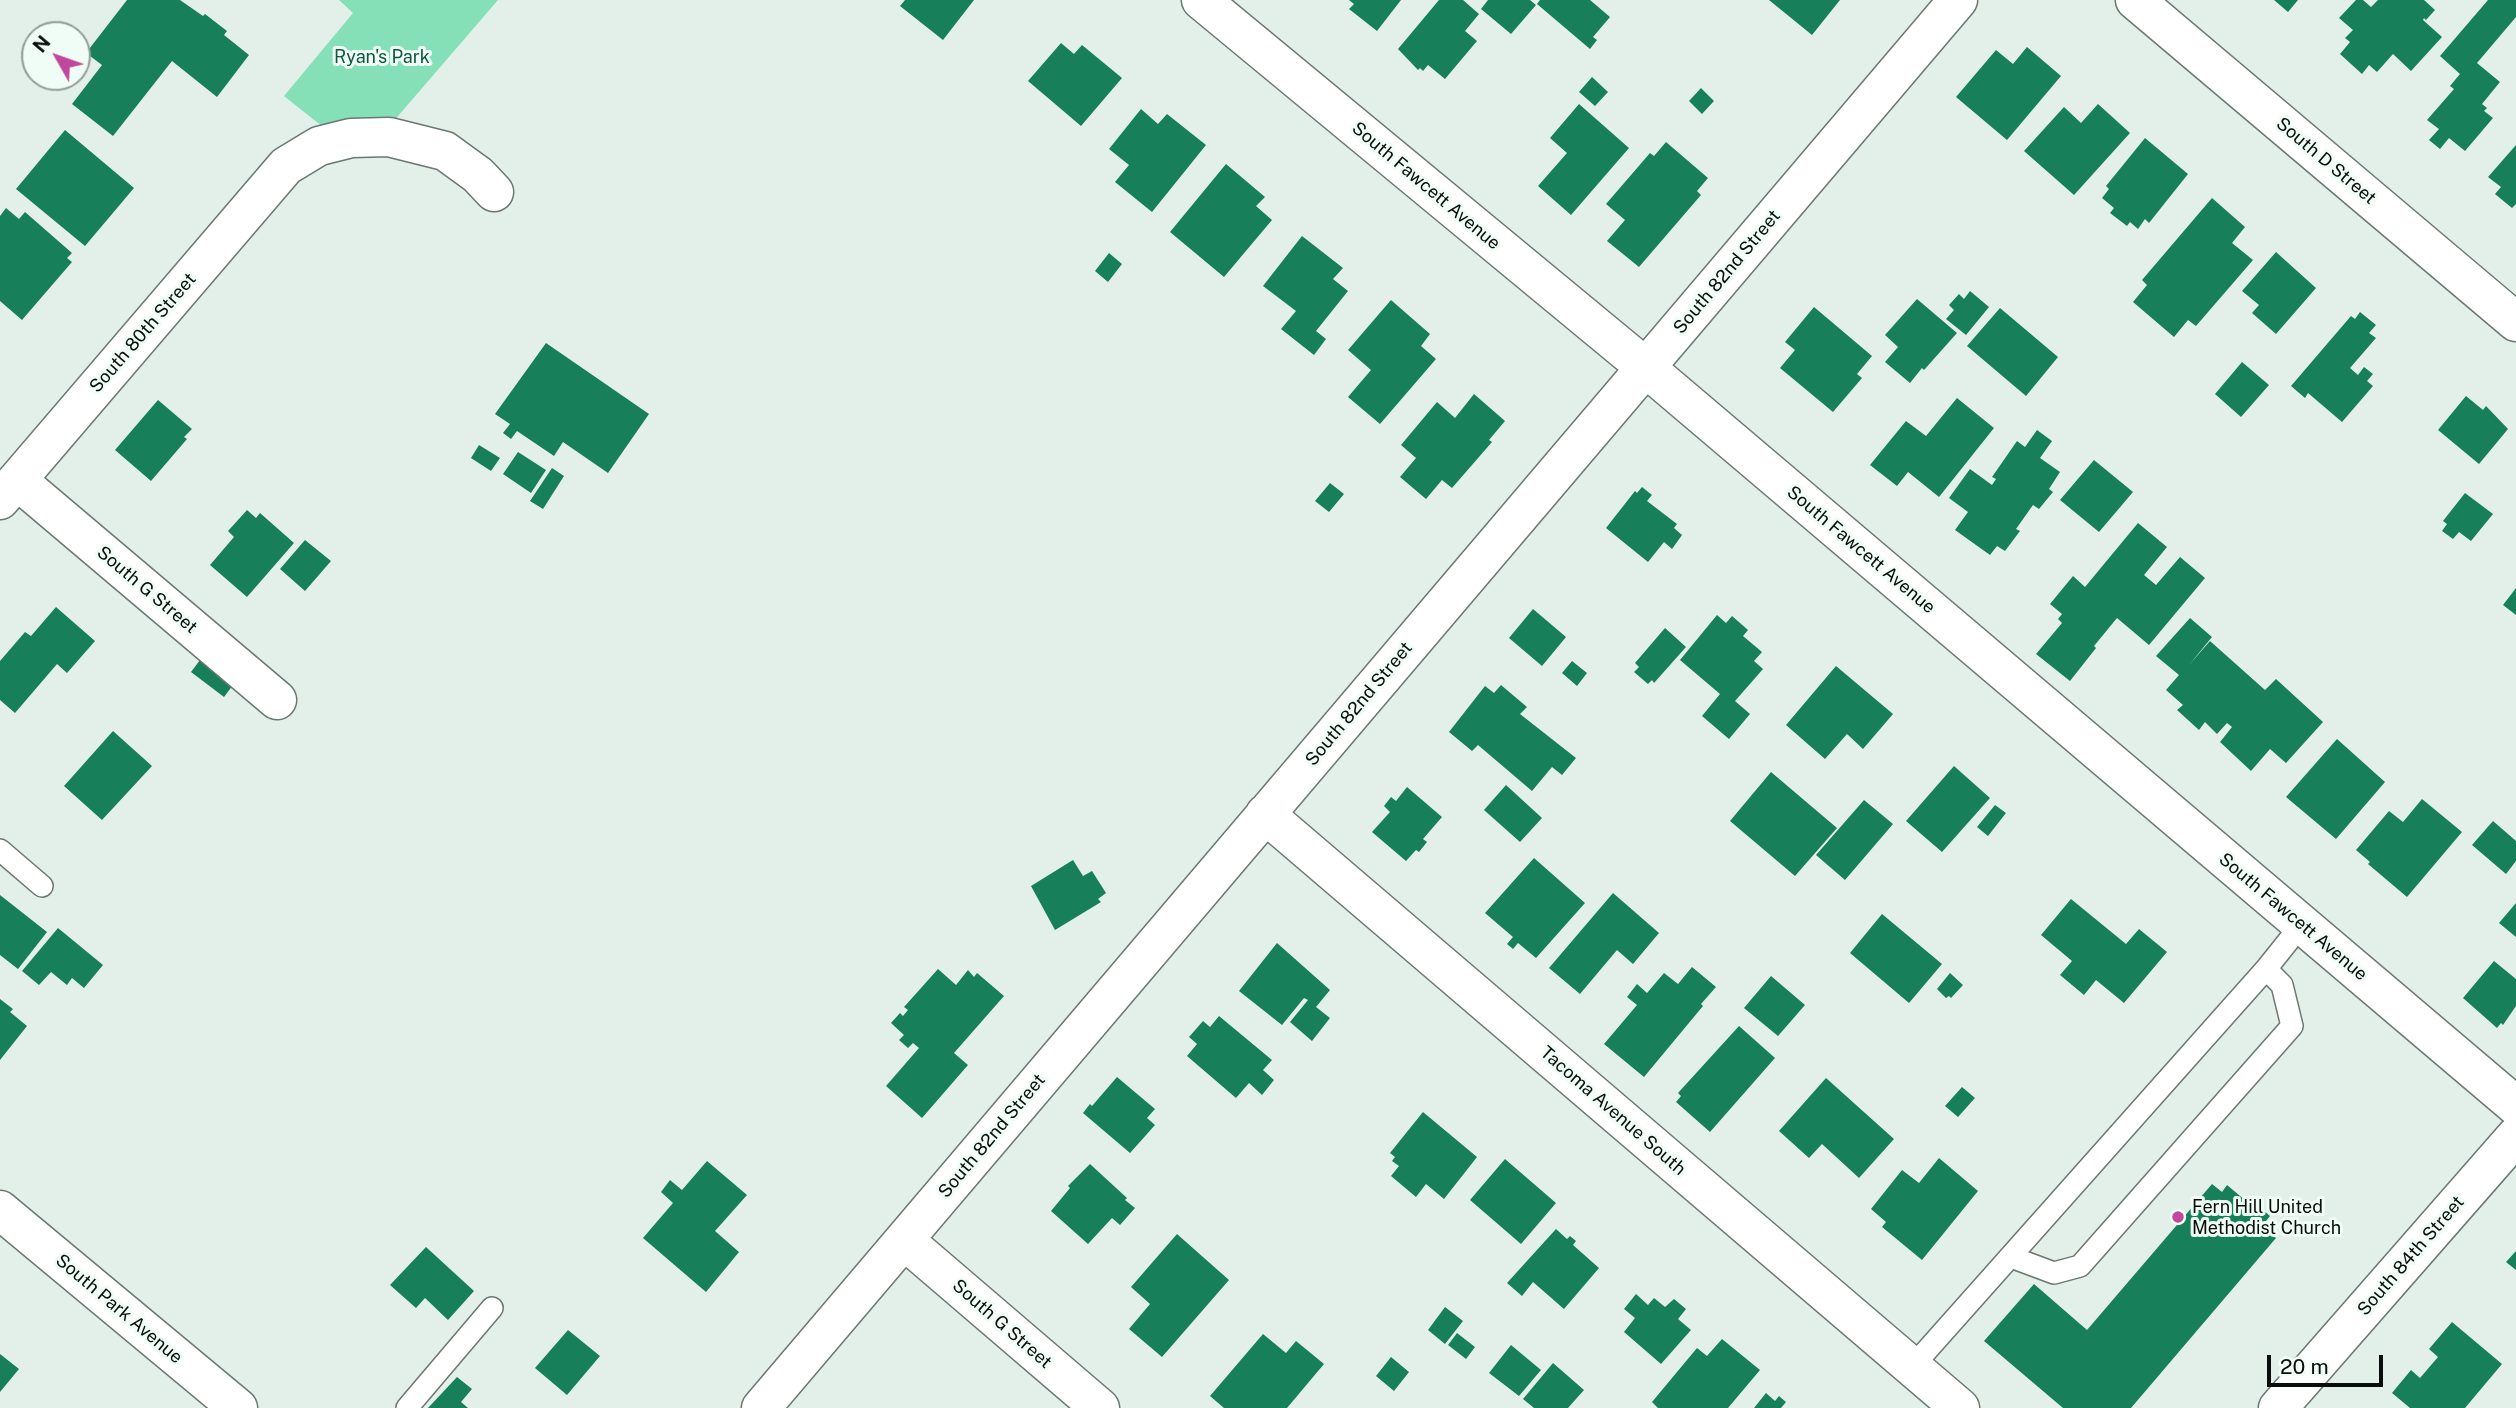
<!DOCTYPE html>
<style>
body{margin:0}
#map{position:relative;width:2516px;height:1408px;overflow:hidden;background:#e2f0e9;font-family:"Public Sans",sans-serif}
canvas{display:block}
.north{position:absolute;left:21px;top:21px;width:70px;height:70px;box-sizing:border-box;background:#f0fdf6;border:2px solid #949d98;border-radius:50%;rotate:310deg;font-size:19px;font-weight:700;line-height:28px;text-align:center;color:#090d0b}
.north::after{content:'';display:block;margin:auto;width:24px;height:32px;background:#c1489c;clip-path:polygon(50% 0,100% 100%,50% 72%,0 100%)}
.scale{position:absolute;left:2267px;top:1355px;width:116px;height:32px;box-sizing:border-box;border:4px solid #090d0b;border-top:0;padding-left:9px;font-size:21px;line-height:24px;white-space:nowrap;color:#090d0b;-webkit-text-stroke:5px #f0fdf6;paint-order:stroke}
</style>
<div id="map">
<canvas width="2516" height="1408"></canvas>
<div class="north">N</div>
<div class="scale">20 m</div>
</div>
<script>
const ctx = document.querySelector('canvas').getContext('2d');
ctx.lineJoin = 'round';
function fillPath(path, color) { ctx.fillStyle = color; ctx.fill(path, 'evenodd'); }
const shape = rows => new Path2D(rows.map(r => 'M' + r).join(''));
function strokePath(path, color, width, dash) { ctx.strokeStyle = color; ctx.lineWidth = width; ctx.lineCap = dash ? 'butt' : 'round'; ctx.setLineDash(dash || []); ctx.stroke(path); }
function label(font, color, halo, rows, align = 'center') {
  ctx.font = font + ' "Public Sans",sans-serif'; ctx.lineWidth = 6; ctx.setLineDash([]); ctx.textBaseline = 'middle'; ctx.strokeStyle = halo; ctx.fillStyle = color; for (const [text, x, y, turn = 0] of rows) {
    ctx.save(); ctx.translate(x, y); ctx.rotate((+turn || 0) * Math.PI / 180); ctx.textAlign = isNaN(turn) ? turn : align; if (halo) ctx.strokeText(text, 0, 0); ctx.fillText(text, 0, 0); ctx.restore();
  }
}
const green = shape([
 [339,0,498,0,386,130,328,131,284,96,353,13]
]);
const building = shape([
 [127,0,180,0,203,16,205,14,227,31,224,35,249,55,217,97,172,61,113,136,72,104,102,65,86,53],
 [905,0,974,0,943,40,900,6],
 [1349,0,1401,0,1377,31,1349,9,1354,4],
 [1439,0,1463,0,1479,14,1465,31,1477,41,1445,79,1428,65,1423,71,1420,68,1418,70,1398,49],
 [1488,0,1530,0,1536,5,1511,34,1481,9],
 [1540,0,1590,0,1610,17,1593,37,1597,40,1590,49,1537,4],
 [1769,0,1840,0,1812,35],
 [2274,0,2298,0,2288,12],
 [2356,0,2363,0,2371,7,2378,0,2424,0,2435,10,2426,20,2424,18,2423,20,2442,37,2411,71,2393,54,2377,72,2369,65,2362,74,2340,54,2350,42,2345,38,2353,30,2339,18],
 [2488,0,2516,0,2516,17,2477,63,2500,82,2482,104,2487,108,2484,111,2493,118,2465,151,2449,138,2440,149,2429,140,2439,129,2427,120,2454,89,2450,86,2460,74,2440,56],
 [1061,43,1074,54,1082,45,1122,78,1081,126,1028,81],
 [2027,47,2061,76,2007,140,1956,97,1996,50,2013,64],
 [1592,77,1608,92,1595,106,1579,92],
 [1701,88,1714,101,1702,114,1689,101],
 [1579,104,1629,148,1571,215,1538,186,1567,153,1550,138],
 [2098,104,2130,133,2074,195,2024,151,2064,107,2081,123],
 [1141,109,1158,124,1167,114,1206,145,1152,212,1115,182,1129,165,1109,149],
 [65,130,134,188,85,246,16,189],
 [2145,138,2188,174,2149,223,2145,219,2138,229,2130,222,2127,226,2110,213,2114,208,2102,198,2109,189,2106,186],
 [1666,142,1708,178,1697,191,1701,195,1639,267,1607,241,1625,220,1606,204,1650,153,1654,156],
 [2516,145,2516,204,2512,208,2495,194,2501,187,2488,177],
 [1226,164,1265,197,1256,206,1272,220,1224,277,1170,232],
 [2212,198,2245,227,2232,243,2253,260,2196,326,2188,320,2174,337,2133,302,2147,285,2142,280],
 [6,208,19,219,25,212,72,253,67,258,72,262,22,320,0,301,0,216],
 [1302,236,1343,268,1333,279,1348,291,1316,331,1326,339,1314,355,1281,329,1296,311,1263,286],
 [2276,252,2316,288,2276,334,2252,313,2259,305,2242,291],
 [1109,253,1122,264,1108,282,1095,271],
 [1970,291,1989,307,1966,335,1946,319,1954,310,1949,305,1959,294,1964,299],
 [1917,299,1957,333,1924,370,1922,368,1910,383,1885,362,1898,347,1885,335],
 [1391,300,1430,334,1421,346,1436,359,1380,424,1348,397,1371,370,1348,350],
 [1814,307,1872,356,1857,374,1862,378,1833,412,1780,368,1795,350,1785,342],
 [2000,308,2058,357,2026,396,1967,346],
 [2360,312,2376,325,2369,333,2376,338,2350,368,2358,375,2364,367,2373,374,2367,381,2373,386,2342,422,2308,393,2305,398,2291,386,2351,316,2355,319],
 [546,343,649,414,608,473,563,442,554,456,517,431,511,439,503,433,510,424,495,414],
 [2242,362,2269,385,2241,417,2215,394],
 [1474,394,1505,421,1489,440,1492,442,1452,488,1442,480,1426,499,1400,477,1416,458,1401,445,1437,402,1455,418],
 [2466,396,2483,410,2486,406,2508,429,2479,464,2438,430],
 [1957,398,1994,428,1939,497,1908,472,1897,486,1870,465,1906,421,1926,436],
 [158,400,192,429,184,437,187,439,151,481,115,450],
 [2037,430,2052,441,2040,458,2060,472,2049,489,2053,492,2039,509,2033,505,2016,529,2020,531,2005,551,1997,546,1990,555,1955,530,1968,512,1949,498,1970,469,1992,485,1996,479,1992,477,2017,441,2025,447],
 [479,445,500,458,491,471,471,458],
 [518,452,546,470,531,493,503,474],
 [2094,460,2133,492,2099,532,2060,500],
 [552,468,564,476,543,509,530,501],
 [1330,483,1344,494,1329,512,1315,501],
 [1642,487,1652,495,1647,501,1677,524,1674,528,1682,535,1672,549,1664,542,1648,562,1606,528,1635,491,1637,493],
 [2465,493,2493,514,2471,541,2459,532,2453,539,2442,531,2447,524,2443,521],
 [247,510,256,518,260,513,294,543,247,597,210,565,234,537,228,531],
 [2138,523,2167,547,2144,575,2156,585,2180,557,2205,578,2149,645,2117,618,2094,646,2096,648,2070,681,2036,654,2062,623,2058,619,2062,614,2050,604,2073,576,2085,587],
 [305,540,331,561,305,591,280,569],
 [2516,588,2516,615,2503,605],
 [56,607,95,641,67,673,57,664,15,713,0,700,0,661,25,632,31,636],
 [1533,609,1566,637,1542,666,1509,638],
 [1717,615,1726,623,1732,616,1748,630,1743,636,1762,652,1754,661,1763,669,1735,701,1750,714,1729,739,1702,716,1720,694,1680,660],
 [2190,618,2212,637,2189,665,2210,641,2265,690,2276,679,2323,722,2286,763,2270,749,2251,771,2220,742,2232,727,2227,723,2217,734,2205,722,2199,730,2177,710,2183,705,2166,690,2179,675,2156,656],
 [1665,628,1686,647,1654,683,1652,680,1648,684,1634,672,1639,667,1635,663],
 [200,660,233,685,224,697,191,672],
 [1572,661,1587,673,1577,686,1562,673],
 [1836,666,1893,714,1863,749,1847,734,1825,759,1786,725],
 [1501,685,1527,707,1520,714,1576,758,1562,775,1552,767,1532,791,1478,745,1472,751,1449,732,1485,686,1494,693],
 [113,731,152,766,102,820,64,786],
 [2337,739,2385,782,2336,839,2286,797],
 [1954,766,1990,798,1942,852,1906,821],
 [1771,772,1837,828,1795,876,1730,821],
 [1506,785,1542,818,1520,842,1484,810],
 [1407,787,1442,817,1423,839,1427,842,1419,852,1416,850,1406,861,1372,832,1390,812,1384,806,1391,797,1396,801],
 [2422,799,2462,832,2407,897,2368,864,2370,862,2356,850,2389,811,2403,822],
 [1864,800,1893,824,1845,880,1816,855],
 [1995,805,2006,813,1988,836,1977,827],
 [2493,821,2516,841,2516,861,2506,874,2472,845],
 [1534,858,1585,903,1536,958,1518,943,1513,949,1507,944,1513,937,1485,913],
 [1073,860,1083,876,1092,871,1106,893,1098,899,1101,902,1055,930,1031,886],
 [1613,893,1659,933,1633,964,1617,950,1580,994,1549,968],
 [0,895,47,932,18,969,0,955],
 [2071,899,2126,944,2139,929,2167,952,2124,1003,2096,980,2084,995,2060,975,2072,961,2041,935],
 [2516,903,2516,937,2499,923],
 [1882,914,1942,964,1909,1003,1850,953],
 [58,928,103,965,84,988,72,978,67,985,51,972,39,985,22,971],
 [1277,943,1330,990,1316,1007,1330,1018,1312,1041,1290,1022,1308,1000,1304,998,1282,1025,1239,991],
 [2494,961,2516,979,2516,1006,2503,1025,2501,1023,2497,1028,2463,998],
 [1692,967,1716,987,1701,1004,1703,1006,1644,1077,1604,1044,1637,1005,1627,997,1637,984,1647,993,1664,973,1678,984],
 [938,969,956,985,968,970,974,977,977,973,1004,996,954,1053,968,1065,922,1118,886,1086,919,1048,913,1043,908,1048,899,1040,904,1035,891,1023,900,1013,903,1016,908,1010,904,1007],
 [1950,973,1963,985,1951,998,1949,996,1946,998,1937,989],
 [1771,976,1805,1005,1778,1036,1744,1008],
 [0,999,13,1009,10,1012,27,1026,0,1060],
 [1219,1016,1272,1060,1263,1070,1274,1080,1262,1095,1249,1083,1236,1098,1187,1056,1197,1044,1189,1037,1203,1021,1210,1027],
 [1739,1026,1775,1058,1710,1132,1676,1102,1681,1096,1678,1093],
 [1117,1077,1155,1109,1147,1118,1155,1125,1130,1153,1083,1113,1090,1104,1092,1106],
 [1826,1078,1894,1139,1859,1178,1822,1144,1809,1158,1779,1131],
 [1962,1087,1975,1098,1958,1117,1945,1106],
 [1423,1112,1477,1157,1444,1199,1426,1184,1416,1197,1391,1176,1399,1166,1392,1161,1395,1157,1390,1153],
 [1939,1158,1978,1191,1922,1260,1882,1227,1886,1222,1871,1209,1902,1170,1919,1183],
 [1505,1159,1556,1203,1521,1244,1470,1200],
 [707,1161,747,1195,715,1231,739,1252,706,1292,643,1238,673,1203,661,1192,670,1180,682,1190],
 [1090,1164,1127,1198,1125,1200,1135,1208,1120,1225,1112,1218,1088,1244,1051,1211,1070,1188,1068,1186],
 [2212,1184,2222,1192,2227,1185,2252,1206,2255,1203,2270,1216,2262,1226,2276,1238,2131,1408,2063,1408,1984,1341,2034,1284,2087,1330],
 [1556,1229,1567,1239,1570,1236,1576,1241,1573,1245,1599,1268,1564,1309,1533,1282,1522,1296,1507,1283],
 [1177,1234,1229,1280,1162,1357,1129,1329,1150,1304,1131,1287],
 [426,1247,474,1291,448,1320,425,1298,416,1308,390,1285],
 [2516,1251,2516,1270,2506,1262],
 [1636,1294,1648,1305,1654,1298,1665,1307,1674,1299,1686,1309,1678,1319,1691,1330,1661,1364,1624,1332,1635,1318,1624,1309],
 [1445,1307,1463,1321,1445,1344,1428,1330],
 [2452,1322,2502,1364,2465,1408,2410,1408,2392,1393,2411,1370,2420,1378,2438,1357,2429,1349],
 [568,1330,600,1356,567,1395,535,1368],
 [1457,1333,1475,1347,1466,1359,1448,1345],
 [1263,1334,1286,1353,1296,1341,1324,1364,1287,1408,1224,1408,1210,1396],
 [1722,1339,1760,1370,1728,1408,1658,1408,1652,1402,1697,1348,1707,1356],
 [1511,1345,1541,1370,1519,1396,1489,1373],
 [0,1354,19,1369,0,1392],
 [1391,1357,1409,1372,1394,1391,1376,1376],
 [1553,1363,1584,1390,1568,1408,1534,1408,1523,1399],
 [457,1377,472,1389,461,1402,468,1408,428,1408],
 [1766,1393,1775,1401,1779,1396,1786,1402,1781,1408,1754,1408]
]);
const service = shape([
 [0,850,42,886],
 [2011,1257,2054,1273,2080,1266,2292,1026,2282,985,2266,969],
 [1912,1367,2266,969,2302,924],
 [407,1408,492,1308]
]);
const minor = shape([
 [1201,0,1645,367,2516,1106],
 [2135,0,2516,322],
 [17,480,277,700],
 [0,500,286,166,319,146,351,138,389,137,445,151,478,175,494,192],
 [1265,814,1960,1408],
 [0,1210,238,1408],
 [904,1240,1100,1408],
 [761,1408,1958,0]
]);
const secondary = shape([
 [2278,1408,2516,1136]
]);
const markers = [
 [2178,1217,7,"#c1489c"]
];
const parkNames = [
 ["Ryan's Park",382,57]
];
const streetNames = [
 ["South D Street",2326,161,40],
 ["South Fawcett Avenue",1426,186,40],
 ["South 82nd Street",1727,272,-50],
 ["South 80th Street",143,333,-49],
 ["South Fawcett Avenue",1861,550,40],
 ["South G Street",147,590,40],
 ["South 82nd Street",1359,704,-50],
 ["South Fawcett Avenue",2293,917,40],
 ["Tacoma Avenue South",1613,1111,41],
 ["South 82nd Street",992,1136,-50],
 ["South 84th Street",2411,1256,-49],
 ["South Park Avenue",119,1309,40],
 ["South G Street",1002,1324,41]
];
const poiNames = [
 ["Fern Hill United",2192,1207],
 ["Methodist Church",2192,1228]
];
fillPath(green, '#85e0b7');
fillPath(building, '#177f5a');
strokePath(service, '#6b7771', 24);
strokePath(minor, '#6b7771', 41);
strokePath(secondary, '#6b7771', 41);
strokePath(service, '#fff', 21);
strokePath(minor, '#fff', 38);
strokePath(secondary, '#fff', 38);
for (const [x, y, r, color] of markers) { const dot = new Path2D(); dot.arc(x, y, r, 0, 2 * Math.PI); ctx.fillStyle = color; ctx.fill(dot); strokePath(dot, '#f0fdf6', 2.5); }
label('18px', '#0d573d', '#f0fdf6', parkNames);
label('18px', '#090d0b', '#f0fdf6', streetNames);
label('18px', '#090d0b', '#f0fdf6', poiNames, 'left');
</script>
